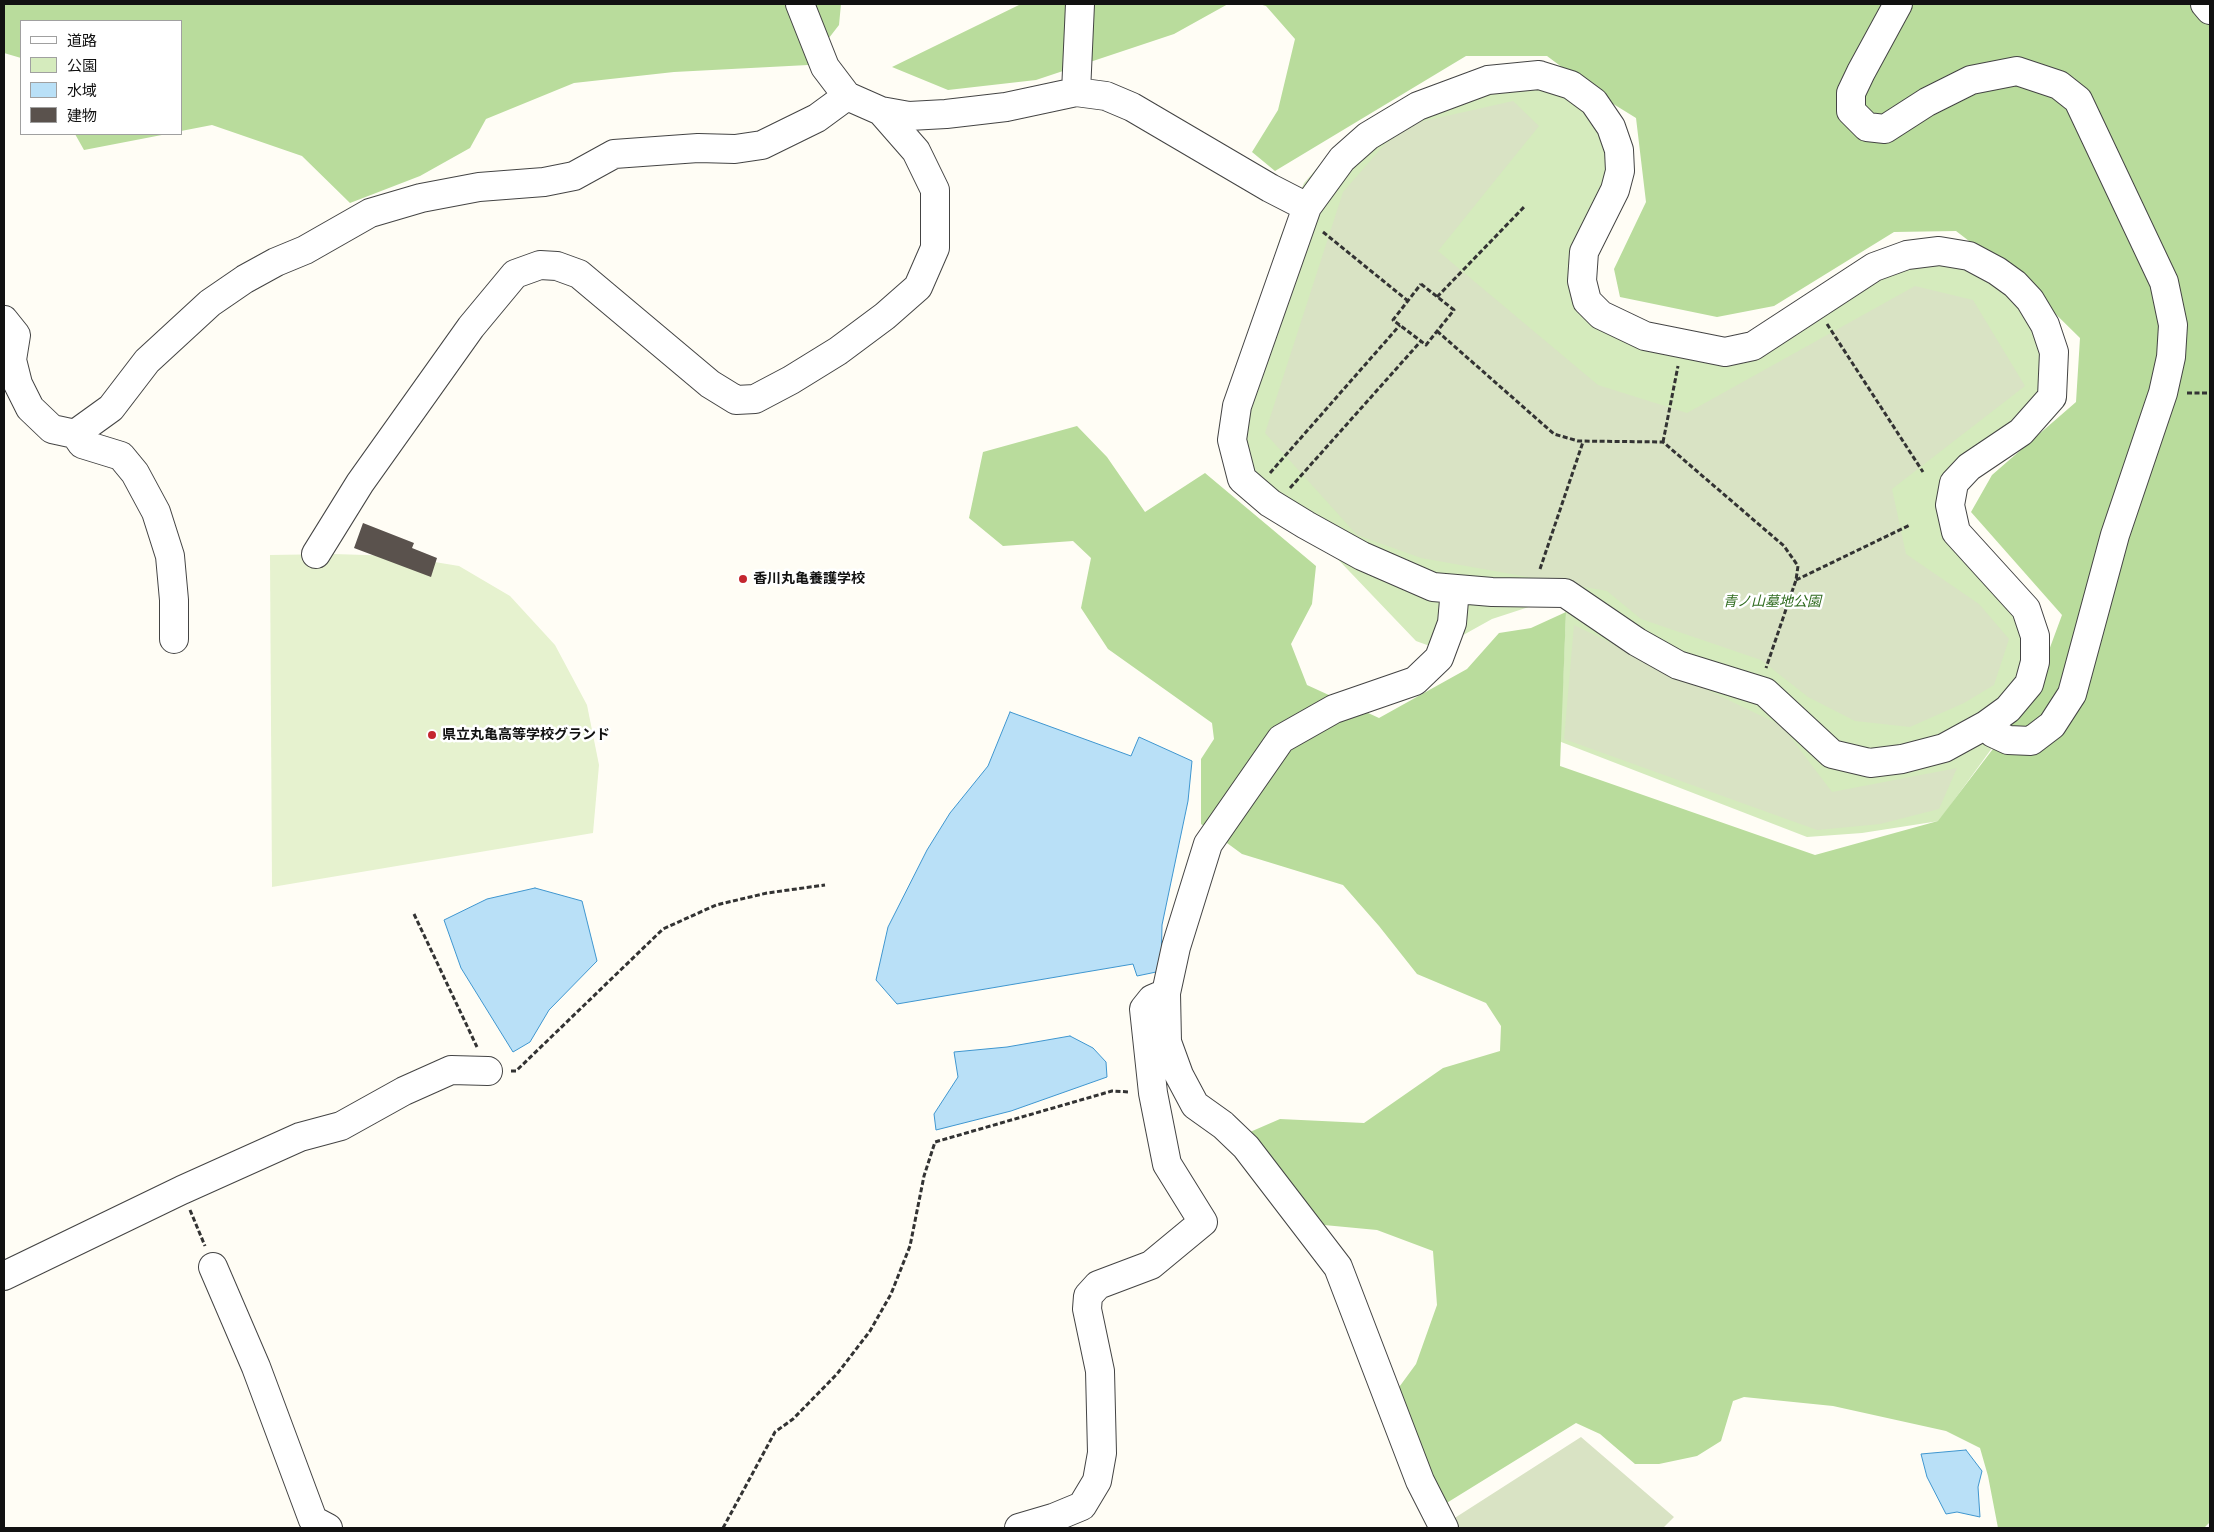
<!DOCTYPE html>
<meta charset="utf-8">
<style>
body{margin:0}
#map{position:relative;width:2214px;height:1532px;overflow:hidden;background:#fffdf5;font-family:"Noto Serif","Noto Sans JP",serif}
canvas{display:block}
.frame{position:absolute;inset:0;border:5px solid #111;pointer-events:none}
.legend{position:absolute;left:20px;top:20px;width:162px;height:115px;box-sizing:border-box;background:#fff;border:1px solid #a0a0a0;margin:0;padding:6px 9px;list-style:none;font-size:15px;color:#111}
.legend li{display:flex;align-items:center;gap:10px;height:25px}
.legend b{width:25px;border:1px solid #a0a0a0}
</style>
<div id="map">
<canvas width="2214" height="1532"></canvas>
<div class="frame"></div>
<ul class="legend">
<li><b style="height:6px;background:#fff"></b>道路</li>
<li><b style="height:14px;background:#d5ebbd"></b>公園</li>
<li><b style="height:14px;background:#b9e0f7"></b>水域</li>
<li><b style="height:14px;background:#5a524d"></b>建物</li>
</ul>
</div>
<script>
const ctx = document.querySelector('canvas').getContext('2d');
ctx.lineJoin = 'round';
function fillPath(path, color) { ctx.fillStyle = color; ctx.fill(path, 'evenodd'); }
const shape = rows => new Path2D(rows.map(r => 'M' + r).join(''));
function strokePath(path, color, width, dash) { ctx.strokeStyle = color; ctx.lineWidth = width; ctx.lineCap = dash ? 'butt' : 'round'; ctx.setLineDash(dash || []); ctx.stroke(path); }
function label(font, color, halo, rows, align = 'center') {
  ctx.font = font + ' "Noto Serif","Noto Sans JP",serif'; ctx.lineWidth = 5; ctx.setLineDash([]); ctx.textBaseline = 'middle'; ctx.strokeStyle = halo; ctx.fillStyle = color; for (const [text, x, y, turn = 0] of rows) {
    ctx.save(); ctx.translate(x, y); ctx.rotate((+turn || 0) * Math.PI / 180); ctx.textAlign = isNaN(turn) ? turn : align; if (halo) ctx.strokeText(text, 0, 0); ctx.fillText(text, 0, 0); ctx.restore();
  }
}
const green = shape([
 [1527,67,1617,120,1594,258,1596,296,1640,324,1734,342,1873,255,2019,275,2058,404,2048,423,1999,458,1959,494,1959,515,2035,613,2008,726,1939,821,1862,833,1807,837,1556,740,1563,682,1566,612,1557,604,1541,603,1492,619,1438,649,1416,641,1328,549,1272,518,1226,405,1258,311,1280,238,1304,183,1335,148,1392,105,1454,80]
]);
const forest = shape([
 [4,4,841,4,839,25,808,65,674,72,574,83,486,119,470,148,420,176,350,203,302,156,212,125,181,131,181,21,21,21,21,58,4,53],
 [1021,4,1228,4,1174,34,1036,80,948,90,892,67],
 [1259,4,2210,4,2210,1522,2204,1528,1998,1528,1988,1476,1980,1448,1946,1431,1833,1406,1744,1397,1733,1401,1721,1441,1697,1456,1659,1464,1635,1464,1600,1434,1576,1423,1445,1504,1397,1390,1416,1364,1437,1305,1433,1251,1377,1230,1324,1225,1250,1132,1280,1119,1364,1123,1443,1068,1500,1051,1501,1026,1486,1003,1417,974,1379,926,1343,885,1242,854,1201,824,1201,759,1214,739,1212,723,1108,649,1081,608,1091,558,1073,541,1003,546,969,518,983,452,1077,426,1107,457,1145,512,1205,473,1316,566,1312,604,1291,644,1307,685,1379,718,1467,669,1499,633,1531,628,1566,612,1560,766,1815,855,1938,821,2031,699,2062,615,1971,512,1992,475,2076,402,2080,338,2024,283,1956,231,1894,232,1774,306,1717,317,1620,297,1614,269,1646,202,1636,118,1602,97,1547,56,1466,56,1275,171,1252,152,1278,110,1295,39,1266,6],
 [75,134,167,134,84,150]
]);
const cemetery = shape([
 [1513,101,1539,126,1438,251,1598,385,1687,413,1915,286,1973,300,2025,386,1892,489,1906,554,1979,604,2009,639,1994,685,1964,703,1910,727,1855,721,1808,697,1761,660,1641,619,1607,591,1421,558,1357,535,1265,433,1343,192,1385,144,1415,123],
 [1574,625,1782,726,1832,792,1957,768,1939,809,1880,824,1817,830,1564,739],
 [1581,1437,1674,1517,1663,1528,1453,1528,1450,1521]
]);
const pitch = shape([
 [333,554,398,556,459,566,510,596,555,645,587,705,599,765,593,833,272,887,270,555]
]);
const water = shape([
 [1010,712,1131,756,1139,737,1192,761,1188,801,1162,925,1161,971,1137,976,1133,964,897,1004,876,980,888,927,927,850,950,813,988,766,1010,712],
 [535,888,582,901,597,961,549,1010,530,1042,513,1052,461,968,444,920,487,899,535,888],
 [1070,1036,1093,1048,1106,1062,1107,1077,1011,1111,936,1130,934,1114,958,1077,954,1052,1007,1047,1070,1036],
 [1966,1450,1982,1471,1978,1487,1980,1517,1957,1512,1946,1514,1927,1477,1921,1454,1966,1450]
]);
const building = shape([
 [363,523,414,543,412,548,437,558,431,577,354,548]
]);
const path = shape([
 [1323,232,1408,301],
 [1421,284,1454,310,1426,345,1393,320,1421,284],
 [1437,297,1525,206],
 [1827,324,1923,472],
 [1437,331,1554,434,1578,441,1663,442,1784,546,1798,566,1796,580,1766,668],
 [2187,393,2210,393],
 [1663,442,1678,366],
 [1270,473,1400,325],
 [1290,488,1421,341],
 [1540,569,1583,442],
 [1796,580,1910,525],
 [414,914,477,1047],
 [511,1071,516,1071,663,929,716,905,767,893,825,885],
 [190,1210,205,1246],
 [723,1528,775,1432,793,1419,837,1374,870,1331,891,1294,910,1246,924,1176,935,1142,1112,1091,1130,1092]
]);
const minor = shape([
 [800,4,825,67,847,96,881,111,909,116,946,114,1006,107,1076,92,1106,96,1132,107,1270,188,1307,207],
 [1898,4,1861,72,1851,93,1851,111,1867,127,1885,129,1927,102,1971,80,2017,71,2059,85,2078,100,2164,282,2173,325,2171,357,2163,393,2115,535,2072,694,2052,725,2031,741,2008,740,1993,733,1986,725],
 [2205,4,2210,10],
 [1539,75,1571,85,1594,102,1611,127,1619,150,1620,171,1615,190,1584,252,1582,281,1587,301,1601,315,1645,336,1725,352,1753,346,1874,267,1907,255,1939,251,1969,256,1997,271,2015,284,2030,300,2045,325,2054,352,2052,397,2021,432,1969,467,1954,483,1950,505,1956,532,2026,609,2035,636,2035,662,2029,684,2008,709,1986,725,1944,748,1902,759,1870,763,1832,754,1765,692,1678,665,1637,642,1565,593,1492,592,1433,587,1362,556,1306,525,1270,503,1242,479,1232,440,1237,406,1307,207,1342,159,1368,136,1418,106,1488,80,1539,75],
 [1076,92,1080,4],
 [4,320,16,335,12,360,18,384,30,408,52,429,75,434,111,408,147,361,210,303,245,279,276,262,305,250,370,213,421,198,479,187,544,182,574,176,614,154,698,148,735,149,762,145,817,118,847,96],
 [75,434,82,444,121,456,135,473,156,512,170,556,174,600,174,639],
 [316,554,360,483,471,327,515,274,540,265,557,266,579,274,710,384,736,400,755,399,791,380,838,351,885,316,918,287,935,248,935,190,916,151,881,111],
 [213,1267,256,1367,313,1520,328,1528],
 [4,1276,182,1190,300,1137,341,1126,404,1091,451,1070,488,1071],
 [1019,1528,1053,1518,1082,1506,1097,1481,1102,1453,1100,1371,1087,1309,1088,1296,1098,1285,1151,1265,1203,1222,1167,1164,1153,1093,1144,1009,1152,999,1166,993],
 [1444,1528,1420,1481,1338,1267,1246,1147,1223,1125,1195,1105,1179,1075,1167,1042,1166,993,1176,947,1208,844,1281,739,1334,709,1415,681,1439,658,1452,623,1455,589]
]);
const markers = [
 [743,579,5,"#c4262e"],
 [432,735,5,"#c4262e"]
];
const poiNames = [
 ["香川丸亀養護学校",753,579],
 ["県立丸亀高等学校グランド",442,735]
];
const parkNames = [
 ["青ノ山墓地公園",1772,602]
];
fillPath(green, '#d5ebbd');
fillPath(forest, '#b9dc9c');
fillPath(cemetery, '#d9e3c4');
fillPath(pitch, '#e6f2cf');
fillPath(water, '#b9e0f7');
strokePath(water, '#3f96cf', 1);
fillPath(building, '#5a524d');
strokePath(minor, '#444', 30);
strokePath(path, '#333', 3, [5, 2.5]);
strokePath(minor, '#fff', 28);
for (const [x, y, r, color] of markers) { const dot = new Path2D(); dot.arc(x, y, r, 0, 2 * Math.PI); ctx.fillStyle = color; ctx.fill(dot); strokePath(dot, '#fff', 2); }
label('bold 14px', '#111', '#fff', poiNames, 'left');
label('italic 14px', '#2f6b1f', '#fff', parkNames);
</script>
